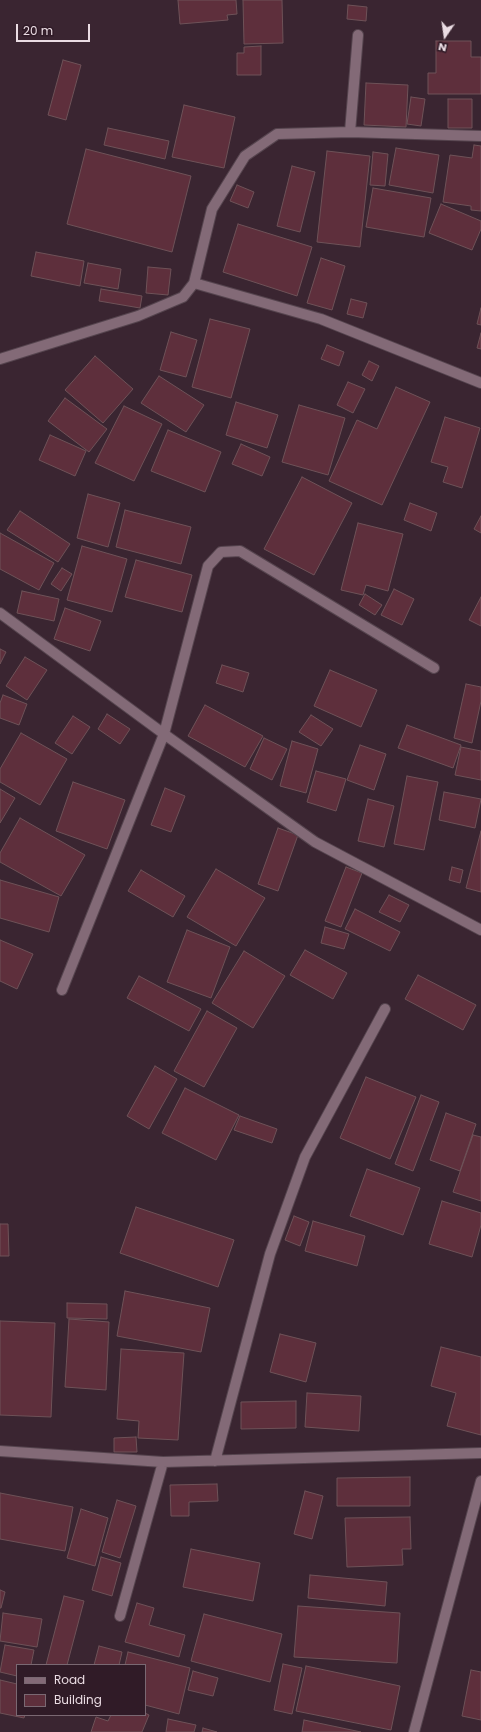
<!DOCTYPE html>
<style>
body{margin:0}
#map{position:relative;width:481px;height:1732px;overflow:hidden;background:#3a2531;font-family:Poppins,sans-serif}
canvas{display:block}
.legend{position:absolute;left:16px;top:1664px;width:130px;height:52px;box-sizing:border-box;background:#301b27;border:1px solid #7a6872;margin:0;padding:5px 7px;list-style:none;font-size:12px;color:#eadce3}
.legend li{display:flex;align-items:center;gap:8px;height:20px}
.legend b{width:20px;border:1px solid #7a6872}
.north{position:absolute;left:425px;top:16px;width:40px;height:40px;-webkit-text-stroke:3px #301b27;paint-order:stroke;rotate:193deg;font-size:11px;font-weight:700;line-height:16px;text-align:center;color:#eadce3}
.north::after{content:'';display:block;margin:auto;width:14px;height:18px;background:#eadce3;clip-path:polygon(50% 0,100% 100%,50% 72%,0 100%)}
.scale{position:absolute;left:16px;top:24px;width:74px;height:18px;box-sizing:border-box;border:2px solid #eadce3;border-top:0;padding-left:5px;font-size:12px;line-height:14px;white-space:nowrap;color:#eadce3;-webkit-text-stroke:3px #301b27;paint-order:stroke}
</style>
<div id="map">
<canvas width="481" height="1732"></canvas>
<ul class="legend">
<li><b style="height:5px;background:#836a77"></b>Road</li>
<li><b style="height:11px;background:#5e2f3c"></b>Building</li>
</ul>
<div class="north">N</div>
<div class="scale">20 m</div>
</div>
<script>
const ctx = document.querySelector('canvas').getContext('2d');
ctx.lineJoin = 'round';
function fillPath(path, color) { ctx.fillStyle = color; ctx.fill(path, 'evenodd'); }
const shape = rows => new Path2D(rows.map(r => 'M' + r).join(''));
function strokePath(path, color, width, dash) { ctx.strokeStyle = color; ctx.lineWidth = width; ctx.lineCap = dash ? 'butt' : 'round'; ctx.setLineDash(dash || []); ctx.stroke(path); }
const building = shape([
 [178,0,236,0,237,14,227,15,228,20,180,24,178,0],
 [243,0,282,0,283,43,244,44,243,0],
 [348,5,367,7,366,21,347,19,348,5],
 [436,41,471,41,471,57,481,57,481,94,428,94,428,73,436,73,436,41],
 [261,46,261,75,237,75,237,53,244,53,244,47,261,46],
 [63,60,81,65,66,120,48,115,63,60],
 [366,83,408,85,406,127,364,125,366,83],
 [411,97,425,99,421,126,407,124,411,97],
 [448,99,472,99,472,128,448,128,448,99],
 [184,105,235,117,224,168,172,157,184,105],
 [108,128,169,141,165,159,104,145,108,128],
 [474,145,481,146,481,211,471,210,471,206,443,202,450,155,472,158,474,145],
 [396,148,439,155,433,193,389,185,396,148],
 [86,149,191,176,172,252,67,224,86,149],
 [327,151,370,156,360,247,317,242,327,151],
 [373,152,388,154,385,186,370,185,373,152],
 [292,166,315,172,300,232,277,226,292,166],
 [237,185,254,192,248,208,230,201,237,185],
 [373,188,431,198,424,237,366,227,373,188],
 [441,204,481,221,481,229,472,250,429,233,441,204],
 [238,224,312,247,297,296,223,272,238,224],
 [36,252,84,261,80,286,31,276,36,252],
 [321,258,345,266,332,310,307,303,321,258],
 [88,263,121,269,118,289,84,283,88,263],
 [148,267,171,269,168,295,146,293,148,267],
 [101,289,142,296,140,308,99,301,101,289],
 [351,299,367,303,363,318,347,314,351,299],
 [481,308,481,325,477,324,481,308],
 [210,319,250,329,231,398,192,387,210,319],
 [171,332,197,340,186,377,160,370,171,332],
 [481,333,481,349,477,348,481,333],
 [327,345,344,352,339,366,321,359,327,345],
 [95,356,133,389,103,423,65,390,95,356],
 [369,361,379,366,372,381,362,375,369,361],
 [159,376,204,405,186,432,141,403,159,376],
 [348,382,365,389,353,413,337,405,348,382],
 [396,387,430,402,382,505,329,481,357,420,377,429,396,387],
 [65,398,107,429,89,452,48,421,65,398],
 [236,402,278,415,267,448,226,435,236,402],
 [299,405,345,418,328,475,282,462,299,405],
 [124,406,162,424,134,481,95,463,124,406],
 [445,417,480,428,462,488,443,482,448,467,431,462,445,417],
 [168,430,221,452,205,492,151,471,168,430],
 [50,435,86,451,75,476,39,460,50,435],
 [241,444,270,457,262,476,232,464,241,444],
 [302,477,352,503,314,575,264,549,302,477],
 [88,494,120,503,108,547,77,538,88,494],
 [410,503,437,513,431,531,404,520,410,503],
 [125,510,191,527,181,564,116,547,125,510],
 [20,511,70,544,58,562,7,530,20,511],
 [481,516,481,533,474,529,481,516],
 [358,523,403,534,388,591,366,585,363,595,341,590,358,523],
 [0,533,54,563,39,590,0,569,0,533],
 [82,546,127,559,112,612,67,600,82,546],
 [136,560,192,575,182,612,125,597,136,560],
 [62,568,72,574,61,591,51,584,62,568],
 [394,589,414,599,402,625,381,615,394,589],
 [22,591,59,599,54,621,17,613,22,591],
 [365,594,382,605,375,615,359,605,365,594],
 [481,597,481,626,469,620,481,597],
 [65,608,101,621,90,651,54,639,65,608],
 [0,649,6,652,0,664,0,649],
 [25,657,47,670,27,700,6,686,25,657],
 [222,665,249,673,243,692,216,683,222,665],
 [330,670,377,690,361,727,314,706,330,670],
 [466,684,481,687,481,701,472,743,454,738,466,684],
 [3,695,27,704,19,725,0,718,0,703,3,695],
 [205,705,263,736,245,767,188,736,205,705],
 [107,714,130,729,120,744,98,729,107,714],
 [311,715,333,729,321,746,299,732,311,715],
 [73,716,90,727,72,754,55,743,73,716],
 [407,725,461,745,453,768,398,748,407,725],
 [21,733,67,759,40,805,0,782,0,769,21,733],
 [264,738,287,749,272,780,250,769,264,738],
 [292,741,318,749,306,793,280,786,292,741],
 [360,745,386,754,374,790,347,780,360,745],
 [461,747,481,751,481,780,455,775,461,747],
 [316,771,346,779,336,811,307,802,316,771],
 [407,776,438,782,424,850,394,844,407,776],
 [73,782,125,800,107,849,56,831,73,782],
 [165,788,185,796,171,832,151,825,165,788],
 [0,789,15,798,0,823,0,789],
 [444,792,481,799,475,828,439,820,444,792],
 [368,799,394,806,384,847,358,841,368,799],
 [20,818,85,855,61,896,0,862,0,853,20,818],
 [278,828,298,835,278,891,258,884,278,828],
 [481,831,481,892,466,888,481,831],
 [346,867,362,873,341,927,325,921,346,867],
 [452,867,463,870,460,883,449,880,452,867],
 [216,869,265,898,236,946,187,917,216,869],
 [141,870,185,896,173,917,128,891,141,870],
 [0,880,59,897,49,932,0,918,0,880],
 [389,895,409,905,400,922,379,912,389,895],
 [355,909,400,932,390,951,345,929,355,909],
 [325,927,349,934,344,949,321,943,325,927],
 [187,930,230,947,211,998,167,982,187,930],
 [0,940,33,954,17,989,0,981,0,940],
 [305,950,347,973,333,999,290,975,305,950],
 [244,951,285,976,253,1028,212,1003,244,951],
 [418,975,476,1005,463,1030,405,999,418,975],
 [139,976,201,1009,189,1031,127,998,139,976],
 [207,1011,237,1028,204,1087,174,1071,207,1011],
 [155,1066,177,1079,149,1129,127,1116,155,1066],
 [366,1077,416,1097,390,1159,340,1138,366,1077],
 [185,1088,239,1115,216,1160,162,1133,185,1088],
 [421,1095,439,1102,413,1171,395,1164,421,1095],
 [446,1113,476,1124,460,1171,430,1160,446,1113],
 [240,1116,277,1129,272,1143,234,1130,240,1116],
 [473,1135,481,1137,481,1201,453,1192,473,1135],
 [367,1169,420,1188,403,1235,350,1216,367,1169],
 [442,1201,481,1213,481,1225,472,1257,429,1244,442,1201],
 [136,1207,234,1240,218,1287,120,1253,136,1207],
 [294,1216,309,1222,300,1246,285,1240,294,1216],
 [313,1221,365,1236,357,1266,305,1251,313,1221],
 [0,1224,8,1224,9,1256,0,1256,0,1224],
 [125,1291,210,1308,201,1352,117,1336,125,1291],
 [67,1303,107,1304,107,1319,67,1318,67,1303],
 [69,1319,109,1322,106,1390,65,1387,69,1319],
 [0,1321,55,1323,51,1417,0,1415,0,1321],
 [280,1334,316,1343,306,1382,270,1372,280,1334],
 [441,1347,481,1357,481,1435,447,1426,456,1393,431,1386,441,1347],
 [121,1349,184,1353,178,1440,138,1438,139,1421,117,1419,121,1349],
 [307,1393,361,1396,359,1431,305,1427,307,1393],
 [296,1401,296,1428,241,1429,241,1402,296,1401],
 [136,1437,137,1452,114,1452,114,1438,136,1437],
 [410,1477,410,1506,337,1506,337,1478,410,1477],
 [217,1484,218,1501,189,1502,189,1516,171,1516,170,1485,217,1484],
 [305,1491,323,1496,312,1539,294,1534,305,1491],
 [0,1493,73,1507,65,1551,0,1539,0,1493],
 [117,1500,136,1506,120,1558,102,1552,117,1500],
 [81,1509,108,1518,95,1566,67,1558,81,1509],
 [410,1517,411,1549,402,1549,403,1565,347,1567,345,1518,410,1517],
 [191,1549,260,1563,253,1601,183,1587,191,1549],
 [101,1557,121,1563,112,1596,92,1590,101,1557],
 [310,1575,387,1582,385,1606,308,1598,310,1575],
 [0,1590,5,1592,1,1608,0,1608,0,1590],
 [64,1596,84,1601,67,1665,46,1665,64,1596],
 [137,1603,154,1608,149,1625,185,1635,179,1657,125,1642,137,1603],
 [298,1606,400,1613,397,1663,294,1657,298,1606],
 [3,1613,42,1619,37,1647,0,1641,3,1613],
 [204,1614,282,1634,270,1682,191,1661,204,1614],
 [5,1645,34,1650,31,1665,17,1665,17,1676,0,1672,5,1645],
 [99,1646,122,1652,119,1665,94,1665,99,1646],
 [128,1652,190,1668,179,1714,145,1705,145,1665,125,1665,128,1652],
 [283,1664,302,1668,292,1714,274,1710,283,1664],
 [306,1666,400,1686,391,1730,296,1711,306,1666],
 [471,1670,481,1672,481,1720,462,1716,471,1670],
 [193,1671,218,1678,213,1696,188,1690,193,1671],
 [0,1680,17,1684,17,1715,25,1715,24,1718,0,1713,0,1680],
 [145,1713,149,1715,142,1732,91,1732,96,1717,108,1721,111,1715,145,1715,145,1713],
 [168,1719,196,1725,194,1732,166,1732,168,1719],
 [304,1720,361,1732,302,1732,304,1720],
 [203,1728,217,1732,202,1732,203,1728]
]);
const minor = shape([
 [350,132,358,35],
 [194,283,321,319,481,383],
 [0,359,138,316,183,297,194,283,212,209,245,156,277,134,350,132,481,136],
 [0,613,164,734,315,842,481,930],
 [62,990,164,734,208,566,221,552,240,551,434,668],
 [0,1451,163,1462,481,1453],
 [215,1461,270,1254,305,1157,385,1009],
 [120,1616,163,1462],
 [414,1732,481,1481]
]);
fillPath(building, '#5e2f3c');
strokePath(building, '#6e5258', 1);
strokePath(minor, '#55444e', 12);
strokePath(minor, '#836a77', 10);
</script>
